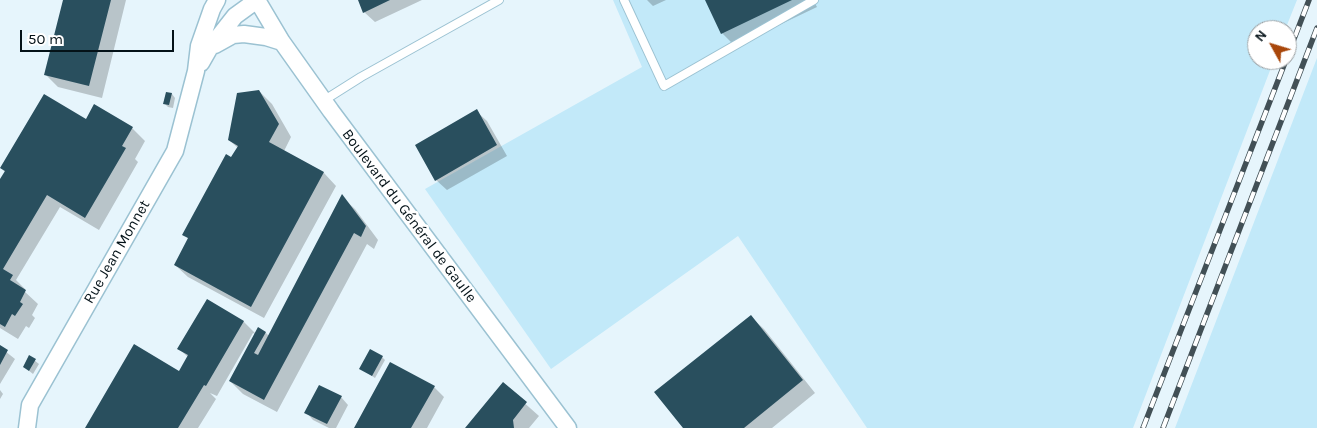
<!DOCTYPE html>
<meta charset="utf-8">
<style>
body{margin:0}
#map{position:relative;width:1317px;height:428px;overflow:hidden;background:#e6f5fc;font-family:Karla,sans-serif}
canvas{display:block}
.north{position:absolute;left:1247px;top:20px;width:50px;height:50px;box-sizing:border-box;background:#fff;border:1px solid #9ba0a3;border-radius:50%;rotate:309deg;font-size:14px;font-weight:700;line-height:20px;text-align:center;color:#041218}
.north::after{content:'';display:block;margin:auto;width:18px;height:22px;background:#a9470b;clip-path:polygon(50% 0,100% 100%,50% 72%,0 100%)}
.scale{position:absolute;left:20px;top:30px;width:154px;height:22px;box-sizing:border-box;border:2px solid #041218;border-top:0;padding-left:6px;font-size:15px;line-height:18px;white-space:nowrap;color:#041218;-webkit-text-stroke:4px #fff;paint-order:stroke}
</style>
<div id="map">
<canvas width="1317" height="428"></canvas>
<div class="north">N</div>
<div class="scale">50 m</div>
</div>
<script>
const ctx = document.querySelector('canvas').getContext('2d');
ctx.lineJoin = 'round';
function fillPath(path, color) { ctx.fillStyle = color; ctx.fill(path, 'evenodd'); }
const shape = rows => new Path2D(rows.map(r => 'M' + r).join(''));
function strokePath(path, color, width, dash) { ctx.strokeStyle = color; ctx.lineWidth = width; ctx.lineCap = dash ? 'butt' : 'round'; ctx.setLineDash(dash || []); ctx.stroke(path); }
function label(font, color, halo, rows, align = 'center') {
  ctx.font = font + ' Karla,sans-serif'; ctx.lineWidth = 5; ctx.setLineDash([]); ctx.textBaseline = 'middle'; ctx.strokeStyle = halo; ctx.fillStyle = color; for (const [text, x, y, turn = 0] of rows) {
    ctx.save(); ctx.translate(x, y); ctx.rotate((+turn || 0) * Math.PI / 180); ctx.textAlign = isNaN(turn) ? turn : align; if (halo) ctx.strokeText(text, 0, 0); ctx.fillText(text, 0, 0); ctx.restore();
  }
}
const green = shape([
 [613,0,1297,0,1285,30,1257,30,1257,60,1274,60,1133,428,867,428,738,236,551,369,425,189,642,67],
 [1317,58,1317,428,1175,428]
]);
const shadow = shape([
 [64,0,126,0,102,98,58,87,45,74],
 [359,0,422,0,375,22,364,12],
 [647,0,666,0,653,6],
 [707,0,813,0,817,7,735,46,722,33],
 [259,91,272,104,291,137,284,151,324,173,336,186,264,318,188,277,175,265,189,239,184,234,238,148,229,140],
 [167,93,172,94,175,98,173,108,168,107,164,103],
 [94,106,132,128,145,141,135,159,138,162,99,230,60,207,16,280,25,289,24,291,38,304,32,315,35,318,29,328,26,326,18,339,0,328,0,181,5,172,1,168,86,120],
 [476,111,487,121,507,156,447,190,436,180],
 [342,197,355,209,378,240,374,249,367,244,277,412,243,394,230,381,255,334,253,333,217,396,210,393,216,399,198,428,86,428,180,372,188,357,179,349,208,300,244,322,256,334,266,333,269,336],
 [751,317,764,329,815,393,772,428,684,428],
 [0,347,15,359,0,384],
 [30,357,39,364,33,374,28,370],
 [382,357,385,360,375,378,360,368],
 [503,384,539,416,529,428,467,428],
 [434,387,444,397,427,428,356,428],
 [0,390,3,394,0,399],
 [341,397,348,405,336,428,329,428,313,420,306,412]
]);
const building = shape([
 [63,0,111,0,89,86,44,75],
 [358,0,390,0,363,13],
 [705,0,792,0,721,34],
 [259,90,279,124,269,142,324,172,251,307,174,265,188,238,182,235,226,154,231,157,238,146,228,140,237,93],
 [166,92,172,93,169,105,163,104],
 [44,94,86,119,94,104,133,127,122,146,126,148,85,218,47,195,3,269,13,275,10,280,26,290,20,302,23,304,15,316,12,314,5,327,0,324,0,179,5,171,0,168],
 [477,109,497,145,435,181,415,145],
 [342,194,366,226,361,237,354,233,264,400,229,381,258,327,266,332,254,353,258,355],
 [207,299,244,321,206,386,204,385,178,428,85,428,134,344,179,371,188,355,177,349],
 [751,315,803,380,744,428,683,428,654,392],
 [0,345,8,350,0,365],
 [370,349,383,356,372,376,359,369],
 [29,355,36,359,29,371,23,367],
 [390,362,435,386,411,428,354,428],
 [503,382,527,402,513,420,514,428,465,428],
 [319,385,342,396,327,424,304,413]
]);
const service = shape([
 [624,0,664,86,814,0],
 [323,101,361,77,499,0]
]);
const minor = shape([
 [257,0,282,42,331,111,568,428],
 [215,45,233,35,244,34,266,37,282,42],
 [201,63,209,49,235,16,257,0],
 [27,428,30,405,175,151,196,71,199,46,212,9,217,0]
]);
const rail = shape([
 [1287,57,1309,0],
 [1143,428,1286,60],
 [1163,428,1317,28]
]);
const streetNames = [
 ["Boulevard du Général de Gaulle",409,216,53],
 ["Rue Jean Monnet",117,252,-60]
];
fillPath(green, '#c2e9f9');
fillPath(shadow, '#0003');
fillPath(building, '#294f5e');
strokePath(service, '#9bc2d2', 10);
strokePath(minor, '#9bc2d2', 19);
strokePath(service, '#fff', 8);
strokePath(minor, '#fff', 16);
strokePath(rail, '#425056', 5.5);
strokePath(rail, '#fff', 4, [11]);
label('15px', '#041218', '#fff', streetNames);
</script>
